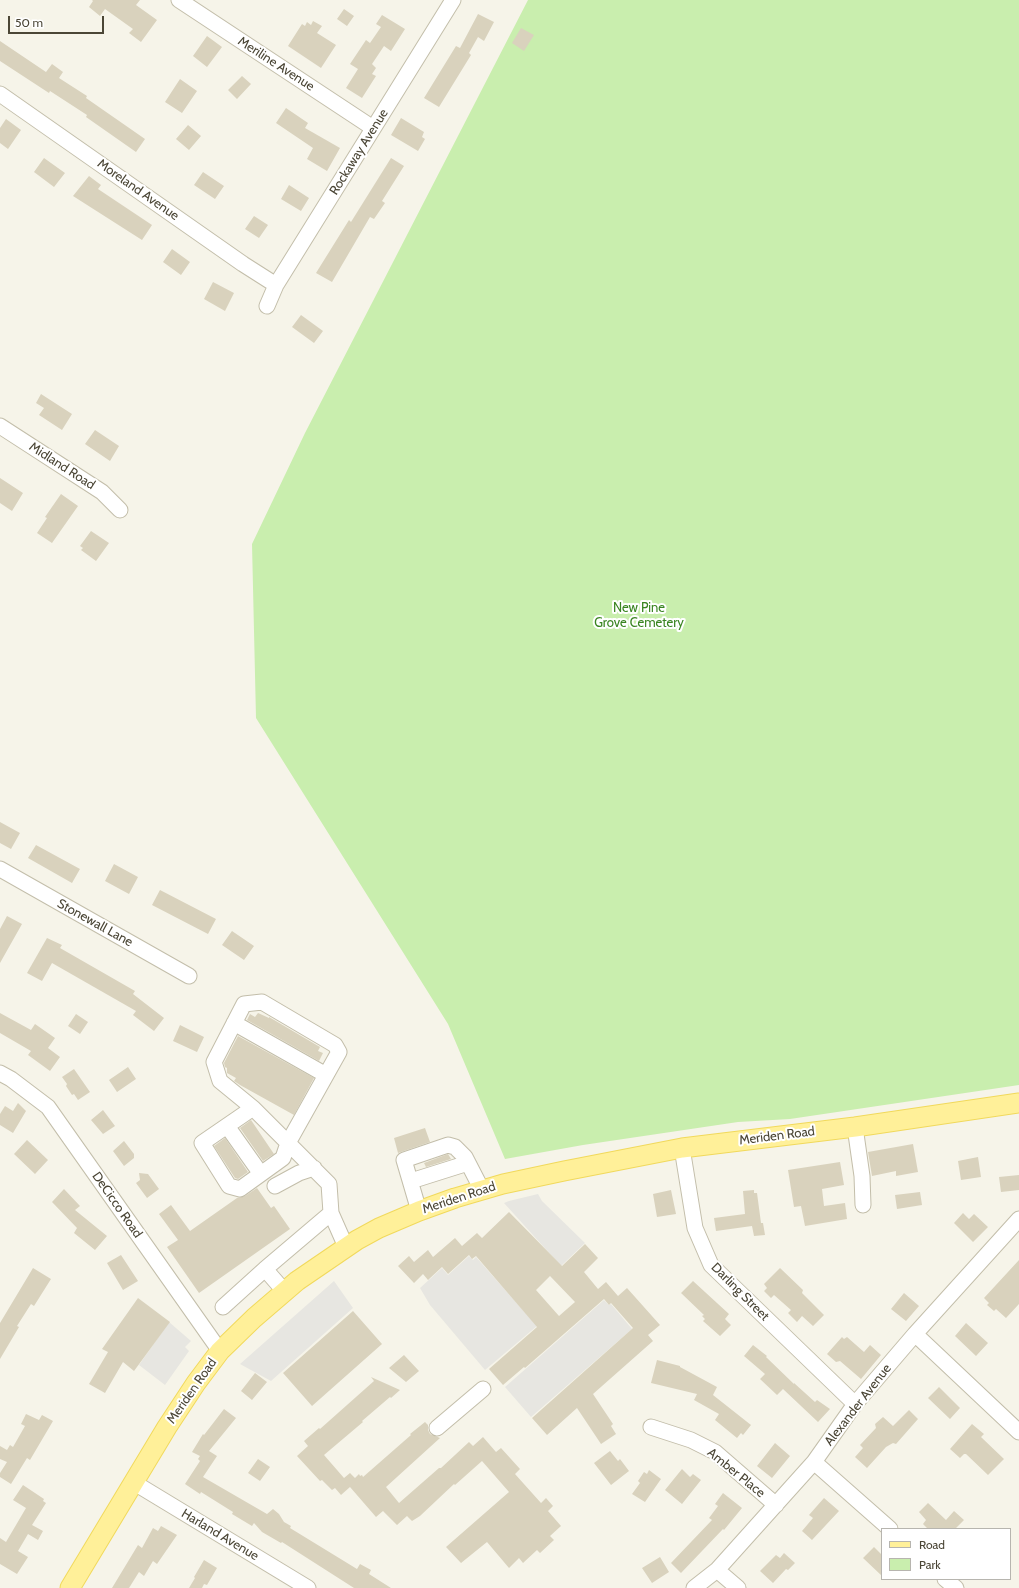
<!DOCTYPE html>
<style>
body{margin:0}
#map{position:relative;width:1019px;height:1588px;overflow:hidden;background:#f6f4e9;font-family:Cabin,sans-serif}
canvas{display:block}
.legend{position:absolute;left:881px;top:1528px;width:130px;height:52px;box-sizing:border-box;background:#fff;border:1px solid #b7b5af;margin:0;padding:5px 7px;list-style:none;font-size:12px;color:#4b4636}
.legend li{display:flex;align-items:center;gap:8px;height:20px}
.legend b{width:20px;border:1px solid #b7b5af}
.scale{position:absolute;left:8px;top:16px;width:96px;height:18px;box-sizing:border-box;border:2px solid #4b4636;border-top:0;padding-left:5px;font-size:12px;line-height:14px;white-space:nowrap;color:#4b4636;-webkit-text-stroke:3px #fff;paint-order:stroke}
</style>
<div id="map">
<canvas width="1019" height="1588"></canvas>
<ul class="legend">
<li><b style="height:5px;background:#fff099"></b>Road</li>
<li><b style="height:11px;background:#c9eeae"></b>Park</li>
</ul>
<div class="scale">50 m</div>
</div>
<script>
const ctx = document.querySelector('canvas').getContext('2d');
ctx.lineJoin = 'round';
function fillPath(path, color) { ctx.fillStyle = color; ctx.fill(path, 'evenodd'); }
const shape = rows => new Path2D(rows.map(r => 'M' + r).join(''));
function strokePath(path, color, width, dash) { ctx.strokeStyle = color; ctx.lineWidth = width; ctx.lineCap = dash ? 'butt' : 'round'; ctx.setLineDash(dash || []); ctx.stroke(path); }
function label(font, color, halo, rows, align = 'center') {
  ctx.font = font + ' Cabin,sans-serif'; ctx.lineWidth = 4; ctx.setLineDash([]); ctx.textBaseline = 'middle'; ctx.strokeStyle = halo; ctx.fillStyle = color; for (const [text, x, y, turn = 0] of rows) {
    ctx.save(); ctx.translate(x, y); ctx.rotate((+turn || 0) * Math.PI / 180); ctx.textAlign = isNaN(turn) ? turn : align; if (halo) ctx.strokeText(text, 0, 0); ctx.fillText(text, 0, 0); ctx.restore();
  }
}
const green = shape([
 [528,0,1019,0,1019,1085,790,1119,738,1122,583,1145,505,1159,448,1024,256,718,252,544,305,433]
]);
const parking = shape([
 [538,1194,542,1201,585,1243,561,1266,504,1203,509,1201],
 [469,1256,473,1260,476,1257,537,1326,485,1370,430,1305,420,1288,442,1268,448,1275],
 [334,1281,353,1308,271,1381,240,1364],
 [604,1300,609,1305,611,1304,632,1329,531,1417,505,1387],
 [169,1322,191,1341,185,1347,189,1351,165,1385,139,1365]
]);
const building = shape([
 [92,0,140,0,136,5,157,20,141,42,129,33,133,29,105,9,100,16,89,7,93,1],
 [344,9,354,16,347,26,337,19],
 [478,14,494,22,484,41,478,37,469,53,471,55,439,107,424,98,456,46,460,48],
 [382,15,405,29,391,51,384,46,372,64,376,68,372,74,376,76,362,98,346,88,358,69,350,64,366,40,370,43,381,27,376,24],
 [313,21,322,26,317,33,336,45,321,68,288,46,302,24,305,26,307,22,311,25],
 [521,28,534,35,524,51,512,43],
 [207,36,222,47,207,67,193,56],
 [0,41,46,72,52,64,63,72,59,78,87,96,86,98,145,139,136,152,86,117,87,115,50,91,49,93,0,61],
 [242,76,251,84,237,99,228,90],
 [180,79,197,91,182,113,165,102],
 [286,108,308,123,305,128,340,148,327,171,307,159,313,148,276,123],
 [401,118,424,132,422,137,425,139,418,151,391,135],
 [6,119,21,130,8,149,0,143,0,128],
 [188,125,201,136,189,150,176,139],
 [44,158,65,173,54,187,34,172],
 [391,158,404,166,382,201,385,203,374,219,370,217,332,282,316,273,349,220,351,222],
 [203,172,224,186,215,199,194,185],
 [89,176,101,185,98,189,152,225,142,240,73,196],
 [289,185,309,198,301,211,281,199],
 [254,216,268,225,259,238,245,229],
 [172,249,190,262,181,275,163,262],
 [213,282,234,293,225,311,204,299],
 [301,315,323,331,314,343,292,327],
 [41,394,72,414,62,430,39,415,44,408,36,403],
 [95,430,119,446,110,461,85,444],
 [0,478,23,493,12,511,0,503],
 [61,494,78,506,52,543,37,533,47,518,45,517],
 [91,531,109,543,96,561,81,550,83,548,80,546],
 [0,822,20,833,11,849,0,843],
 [36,845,80,869,72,883,28,858],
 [114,864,138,877,129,894,105,881],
 [160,890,216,919,208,934,152,905],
 [7,916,22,924,0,963,0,929],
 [232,931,254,946,244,960,222,945],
 [47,938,62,945,60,948,135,991,133,994,164,1018,154,1031,133,1015,136,1011,52,963,42,981,27,973],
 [0,1013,31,1030,35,1024,55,1038,48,1048,60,1057,50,1071,28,1055,31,1051,0,1033],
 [258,1013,269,1018,269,1017,320,1047,318,1051,323,1053,319,1061,247,1020,250,1014,255,1017],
 [76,1014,88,1022,80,1034,68,1026],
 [180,1025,204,1037,197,1052,173,1041],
 [238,1036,314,1078,294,1115,240,1085,234,1081,236,1078,227,1073,227,1068,225,1067,224,1063],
 [128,1067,136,1079,117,1092,109,1080],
 [74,1069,90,1092,78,1100,74,1094,72,1095,66,1086,67,1084,62,1077],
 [18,1103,26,1111,13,1133,0,1125,0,1114,5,1106,13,1111],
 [103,1110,115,1126,103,1134,91,1120],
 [251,1120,274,1154,263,1161,240,1128],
 [425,1128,430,1142,398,1153,394,1138],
 [225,1138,248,1172,238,1179,235,1178,214,1146],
 [27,1140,48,1160,35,1174,14,1154],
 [124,1141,134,1154,134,1158,124,1166,113,1151],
 [913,1144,918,1172,896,1176,896,1171,872,1176,868,1152],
 [448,1154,451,1159,426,1167,424,1163],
 [978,1157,981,1177,961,1180,958,1161],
 [840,1162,844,1185,822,1189,824,1206,845,1203,847,1219,805,1226,801,1206,794,1207,788,1170],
 [139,1173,148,1174,159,1189,147,1198,136,1183,140,1180],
 [1019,1175,1019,1190,1001,1192,999,1177],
 [257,1188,271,1208,274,1206,290,1229,199,1293,167,1247,178,1240,159,1214,171,1205,190,1231,237,1198,245,1196],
 [64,1189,80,1206,75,1210,107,1236,95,1250,74,1233,77,1228,52,1202],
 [671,1190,676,1214,657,1217,653,1194],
 [754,1190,754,1193,757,1193,761,1223,763,1223,765,1235,754,1236,752,1226,716,1231,714,1218,745,1214,743,1191],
 [920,1192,922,1205,897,1209,895,1195],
 [509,1212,562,1266,585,1244,598,1258,584,1272,598,1289,606,1282,618,1296,627,1288,660,1325,648,1335,653,1341,593,1394,613,1424,611,1426,616,1434,601,1444,577,1408,547,1435,532,1418,633,1328,611,1303,609,1305,604,1299,525,1368,524,1367,503,1385,489,1369,537,1327,476,1256,472,1259,469,1255,448,1274,442,1267,428,1280,423,1274,414,1283,398,1266,409,1256,414,1262,428,1250,433,1257,455,1238,462,1246,477,1233,482,1238],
 [550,1276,575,1302,559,1316,536,1290],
 [963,1213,969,1219,974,1214,988,1227,973,1242,954,1223],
 [121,1255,138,1281,123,1290,107,1263],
 [1019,1260,1019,1304,1006,1318,996,1309,994,1311,987,1305,989,1303,984,1298],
 [33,1268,51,1279,34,1306,31,1304,17,1326,19,1327,0,1359,0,1323],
 [780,1268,803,1290,802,1293,824,1315,813,1326,802,1316,797,1322,788,1313,791,1310,774,1295,771,1298,764,1291,767,1288,764,1284],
 [693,1281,729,1314,725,1319,731,1325,720,1336,703,1321,705,1319,702,1316,704,1315,681,1293],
 [904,1293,919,1306,906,1321,891,1309],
 [138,1298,170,1322,134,1371,123,1362,105,1393,89,1384,108,1352,102,1349],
 [353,1311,382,1344,312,1406,283,1373],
 [966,1323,988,1343,976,1356,955,1336],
 [842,1337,844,1339,847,1337,864,1352,870,1345,881,1355,861,1379,840,1361,836,1362,827,1354],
 [753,1345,767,1356,766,1357,794,1384,794,1383,815,1402,817,1400,830,1409,818,1422,783,1389,777,1395,760,1379,765,1374,744,1356],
 [404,1355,419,1371,406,1382,389,1368],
 [657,1360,680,1366,680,1367,717,1387,713,1395,751,1425,743,1435,741,1433,737,1438,715,1420,719,1414,694,1400,697,1394,651,1383],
 [255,1373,267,1382,252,1400,241,1391],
 [371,1377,400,1390,391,1398,390,1397,362,1421,363,1422,324,1455,344,1478,350,1473,355,1478,359,1474,360,1476,362,1475,363,1477,411,1435,410,1434,425,1422,428,1425,428,1430,430,1434,440,1438,386,1487,399,1503,439,1468,441,1468,469,1442,473,1446,483,1437,496,1452,501,1448,520,1469,515,1474,541,1503,546,1498,553,1506,548,1511,561,1526,550,1536,554,1540,540,1553,537,1550,523,1563,519,1558,509,1568,487,1542,461,1563,446,1547,509,1492,482,1461,455,1485,454,1484,420,1516,412,1521,407,1516,397,1525,383,1511,376,1517,350,1487,341,1495,335,1488,332,1490,322,1480,320,1481,297,1456,308,1446,304,1441,319,1428,320,1429,374,1381],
 [939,1387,960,1408,950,1419,928,1398],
 [224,1409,236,1418,209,1451,217,1456,203,1477,267,1514,273,1509,279,1514,284,1522,291,1526,290,1528,357,1569,360,1564,371,1570,369,1574,391,1588,354,1588,282,1542,281,1543,262,1532,254,1523,252,1526,232,1514,233,1512,201,1492,200,1494,185,1484,200,1461,198,1459,200,1456,192,1452,203,1434,204,1435],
 [909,1410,918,1419,896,1444,893,1443,886,1447,867,1468,855,1457,863,1448,860,1445,876,1428,875,1424,883,1417,893,1426],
 [26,1414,39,1420,42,1415,53,1421,30,1460,27,1458,11,1484,0,1477,0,1473,7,1462,0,1459,0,1446,7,1450,10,1445,13,1447,25,1426,21,1424],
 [972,1424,984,1434,981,1437,1004,1459,988,1475,966,1454,964,1454,960,1458,950,1449],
 [775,1443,790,1456,772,1478,757,1466],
 [610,1451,618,1461,620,1459,629,1471,611,1485,594,1463],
 [258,1459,270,1467,260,1481,248,1473],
 [682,1469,690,1477,693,1474,701,1480,682,1504,665,1490],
 [649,1470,661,1479,645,1502,632,1494,640,1483,638,1481,644,1472,647,1474],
 [23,1485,44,1499,43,1501,46,1503,32,1525,43,1531,38,1540,28,1534,18,1551,28,1557,17,1574,0,1564,0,1538,6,1542,26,1508,13,1500],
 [723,1493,742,1508,724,1530,723,1529,681,1573,671,1563,712,1520,709,1518,718,1506,715,1504],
 [824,1498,839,1511,812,1540,802,1531,813,1518,809,1515],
 [928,1503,946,1520,954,1511,964,1520,955,1529,928,1529,923,1524,926,1520,919,1512],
 [161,1526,177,1535,157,1564,153,1561,144,1576,139,1572,129,1588,112,1588,138,1545,142,1548,153,1528,158,1531],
 [874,1547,882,1555,882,1576,863,1558],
 [784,1553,795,1563,788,1570,786,1569,773,1583,760,1571,776,1555,780,1558],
 [660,1557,669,1572,652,1583,642,1568],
 [204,1560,217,1568,207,1585,204,1584,202,1588,189,1588,195,1578,194,1577]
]);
const minor = shape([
 [179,0,373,128],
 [0,94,243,264,276,285],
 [267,306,276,285,453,0],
 [0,426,102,492,120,510],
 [0,869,189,976],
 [234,1023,326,1075],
 [0,1073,11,1079,48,1107,220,1351],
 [253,1108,202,1143,229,1186,240,1189,283,1158,288,1143,339,1052,335,1045,262,1002,244,1004,214,1062,220,1081,253,1108,329,1184,331,1213],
 [227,1126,261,1174],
 [855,1127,862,1176,863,1205],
 [682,1148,695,1228,711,1265,855,1404],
 [411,1181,468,1163],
 [275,1186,299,1173,314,1168],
 [419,1211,404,1160,448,1145,455,1147,465,1157,482,1190],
 [285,1292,265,1269,331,1213,346,1247],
 [223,1307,265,1269],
 [915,1334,1019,1432],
 [651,1427,691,1440,715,1452,776,1505],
 [437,1428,483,1389],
 [814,1462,890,1529],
 [133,1482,308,1588],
 [717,1570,738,1588],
 [945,1579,956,1588],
 [694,1588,717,1570,814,1462,855,1404,915,1334,1019,1219]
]);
const major = shape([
 [70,1588,167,1427,196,1383,220,1351,254,1318,297,1281,357,1240,379,1228,419,1211,455,1198,503,1184,564,1171,682,1148,855,1127,1019,1103]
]);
const streetNames = [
 ["Meriline Avenue",276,64,33],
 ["Rockaway Avenue",359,152,-58],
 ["Moreland Avenue",138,190,35],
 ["Midland Road",62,466,33],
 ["Stonewall Lane",95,923,29],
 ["Meriden Road",777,1136,-7],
 ["Meriden Road",459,1198,-18],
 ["DeCicco Road",117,1205,55],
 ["Darling Street",740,1292,45],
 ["Meriden Road",192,1391,-55],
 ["Alexander Avenue",858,1405,-52],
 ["Amber Place",736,1473,39],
 ["Harland Avenue",220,1535,31]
];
const parkNames = [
 ["New Pine",639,608],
 ["Grove Cemetery",639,623]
];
fillPath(green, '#c9eeae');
fillPath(parking, '#e7e6e1');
fillPath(building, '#d9d2bd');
strokePath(minor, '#c3beaa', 17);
strokePath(major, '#f1d95c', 21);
strokePath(minor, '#fff', 15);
strokePath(major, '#fff099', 19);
label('13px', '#4b4636', '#fff', streetNames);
label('13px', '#3a8522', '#fff', parkNames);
</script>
